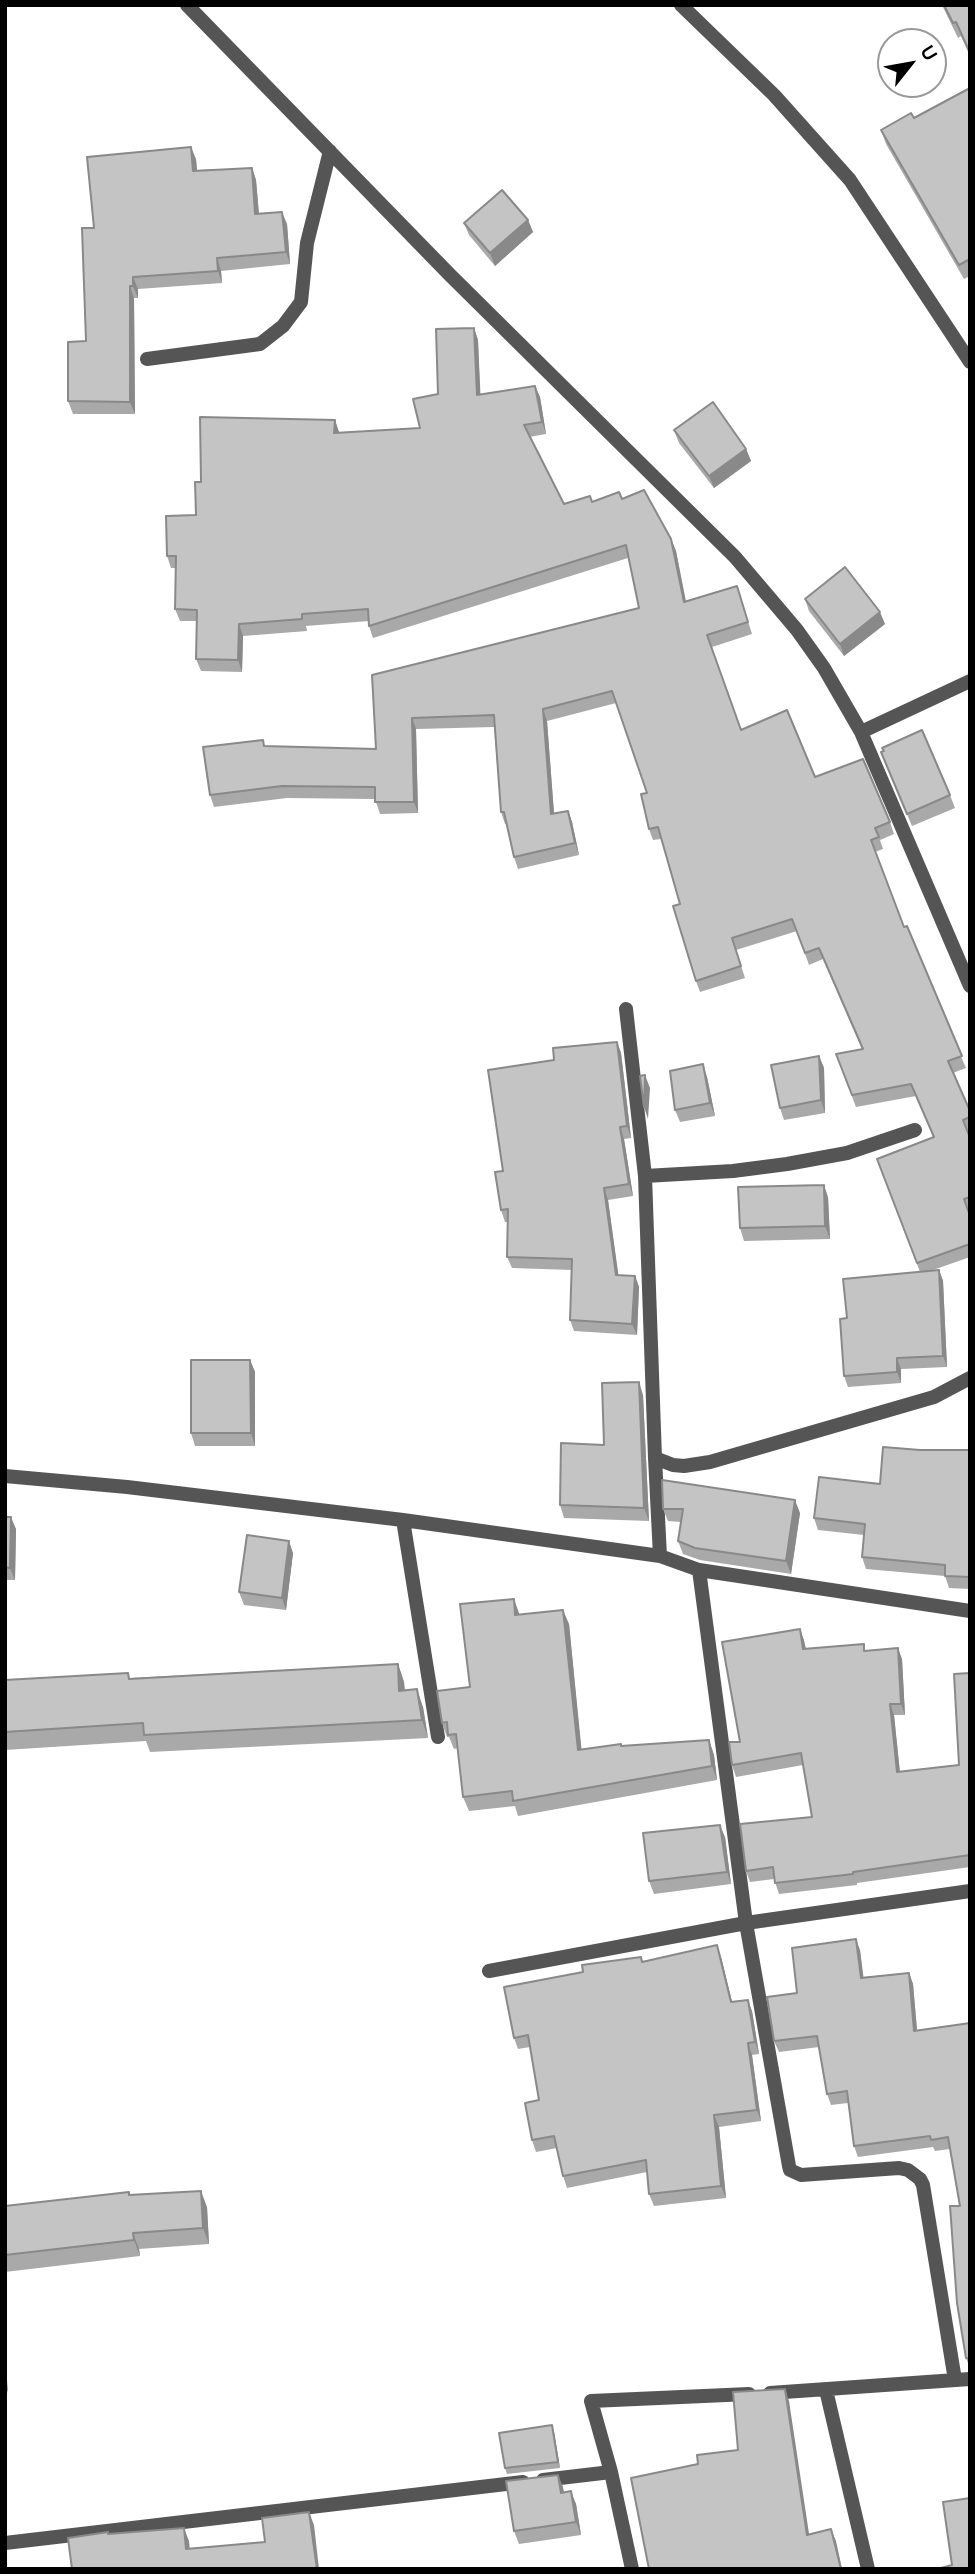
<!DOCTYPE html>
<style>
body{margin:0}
#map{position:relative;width:975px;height:2574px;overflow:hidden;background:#fff;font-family:Cabin,sans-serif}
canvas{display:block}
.frame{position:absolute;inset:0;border:7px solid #000;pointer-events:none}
.north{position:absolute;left:877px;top:28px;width:70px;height:70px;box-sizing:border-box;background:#fff;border:2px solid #999;border-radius:50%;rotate:59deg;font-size:19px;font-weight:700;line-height:28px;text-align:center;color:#000}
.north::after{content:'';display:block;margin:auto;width:24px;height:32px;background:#000;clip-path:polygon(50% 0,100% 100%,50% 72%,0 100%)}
</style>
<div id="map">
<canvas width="975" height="2574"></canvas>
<div class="frame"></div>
<div class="north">U</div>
</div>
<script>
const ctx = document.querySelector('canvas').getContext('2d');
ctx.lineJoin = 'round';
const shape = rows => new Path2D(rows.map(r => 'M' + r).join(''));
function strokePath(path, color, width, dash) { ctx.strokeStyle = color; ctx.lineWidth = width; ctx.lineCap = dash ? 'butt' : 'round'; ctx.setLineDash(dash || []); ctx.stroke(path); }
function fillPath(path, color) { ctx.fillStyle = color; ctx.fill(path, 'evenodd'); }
const street = shape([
 [187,5,450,275,735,557,797,630,824,668,861,732,970,986],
 [681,5,774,95,850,180,970,362],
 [147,359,260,344,283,326,301,302,307,243,330,151],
 [861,732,970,681],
 [626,1009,645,1176,655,1458],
 [645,1176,733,1171,787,1164,847,1153,915,1130],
 [5,1476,127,1487,403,1520,660,1556,699,1570,970,1611],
 [403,1520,438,1737],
 [660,1556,655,1458,673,1465,684,1466,710,1462,934,1397,970,1378],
 [699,1570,746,1923,789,2166,790,2170,801,2175,899,2168,908,2170,920,2179,923,2185,955,2380],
 [489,1971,746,1923,970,1891],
 [826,2390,868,2569],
 [770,2393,970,2379],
 [543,2480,611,2472],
 [5,2543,523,2482],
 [632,2569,611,2472,591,2401,749,2394]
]);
const wall = shape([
 [942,5,970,5,970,56,961,36,958,38],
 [970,88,970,276,964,279,886,144,881,130,914,118],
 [196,159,197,170,252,168,256,180,259,214,287,224,290,264,221,271,222,283,138,289,138,298,134,298,135,414,73,414,68,401,86,341,94,228],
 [528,220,533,232,495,266,469,235,464,223],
 [474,328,478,340,480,394,535,386,540,397,546,434,529,437,564,504,622,499,671,539,676,551,686,601,737,586,752,634,712,647,741,730,815,777,890,822,894,834,880,840,883,849,875,852,904,927,966,1068,953,1073,970,1111,970,1130,967,1131,970,1138,970,1210,968,1211,970,1216,970,1257,933,1270,939,1270,943,1281,947,1367,901,1369,901,1383,848,1387,844,1376,847,1318,920,1272,877,1159,934,1137,916,1096,856,1107,836,1054,862,1049,823,959,809,965,797,931,736,950,745,978,700,992,696,981,680,904,661,839,653,840,649,829,647,793,616,703,547,721,554,814,568,811,572,822,579,855,518,869,514,857,506,824,505,824,501,812,494,727,416,729,418,813,380,814,375,799,287,798,214,807,210,795,265,746,376,749,372,675,639,608,628,558,373,638,369,626,369,621,306,626,307,631,243,636,242,672,201,671,196,659,197,621,180,621,175,609,176,568,171,568,167,556,196,515,201,482,335,420,339,433,420,428],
 [674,430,746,449,751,461,714,488,679,443],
 [805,599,885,624,844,656,809,611],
 [881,752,950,795,955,808,912,826],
 [617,1042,621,1053,631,1138,624,1139,633,1196,608,1200,618,1275,635,1276,639,1287,637,1335,574,1331,570,1320,572,1270,512,1268,507,1257,508,1222,505,1222,501,1210,554,1060],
 [819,1056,824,1068,825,1113,784,1120,780,1108],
 [707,1077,715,1116,680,1122,675,1110],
 [828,1197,830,1239,744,1241,740,1228],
 [250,1360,255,1372,255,1446,195,1446,191,1433],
 [643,1395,649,1521,564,1518,560,1505,604,1445],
 [920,1450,970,1450,970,1589,949,1588,945,1576,866,1569,862,1557,864,1535,818,1530,814,1518,880,1484],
 [663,1509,800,1513,791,1574,700,1560,683,1554,678,1541,681,1522,668,1521],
 [5,1517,16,1529,15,1580,5,1580],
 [293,1553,286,1610,244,1605,239,1592],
 [519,1614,569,1624,581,1749,709,1740,714,1755,717,1780,518,1816,515,1806,469,1811,463,1797,458,1748,454,1749,449,1737,447,1737,442,1723,470,1687],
 [800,1629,806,1649,866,1650,902,1659,905,1715,894,1715,900,1772,959,1765,970,1673,970,1867,857,1883,857,1885,779,1894,774,1879,750,1882,746,1871,812,1817,803,1765,736,1777,732,1765,740,1742],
 [398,1664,404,1682,405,1691,423,1707,428,1738,150,1752,146,1741,5,1750,5,1680,130,1678],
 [725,1837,731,1884,654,1894,649,1881],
 [860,1950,863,1977,909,1973,913,1984,917,2030,970,2023,970,2368,966,2358,960,2206,950,2149,935,2151,933,2147,858,2157,854,2146,848,2103,831,2105,827,2094,819,2047,779,2052,774,2041,797,1993],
 [721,1957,732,2002,752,2011,759,2054,752,2055,761,2121,719,2127,726,2198,654,2206,649,2194,647,2172,567,2188,563,2176,557,2148,536,2152,532,2140,539,2100,530,2047,518,2049,514,2038,643,1962],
 [130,2195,207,2207,209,2244,139,2249,140,2256,5,2272,5,2206],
 [554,2432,560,2468,507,2474,505,2468],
 [558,2475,564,2492,576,2504,581,2535,519,2544,514,2531]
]);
const shadedWall = shape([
 [191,147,196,159,198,183,193,171],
 [252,168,256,180,260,227,255,214],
 [282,212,287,224,290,264,286,252],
 [528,220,533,232,495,266,490,253],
 [217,258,221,271,222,283,218,271],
 [133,277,138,289,138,298,133,286],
 [130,286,134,298,135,414,130,402],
 [474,328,478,340,481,407,477,395],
 [535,386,540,397,546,434,542,422],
 [335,420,339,432,339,445,334,433],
 [746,449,751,461,714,488,709,476],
 [671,539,676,551,688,614,684,602],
 [880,612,885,624,844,656,840,644],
 [239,624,243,636,242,672,238,660],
 [543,709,547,721,555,826,551,814],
 [412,718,416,729,418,813,414,802],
 [568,811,572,822,579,855,575,843],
 [617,1042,621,1053,631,1138,627,1126],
 [819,1056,824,1068,825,1113,821,1100],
 [703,1064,707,1077,715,1116,710,1103],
 [645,1075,650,1088,648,1119,644,1107],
 [620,1127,624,1139,633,1196,629,1184],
 [824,1185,828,1197,830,1239,825,1226],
 [604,1188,608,1200,620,1286,616,1275],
 [939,1270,943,1281,947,1367,943,1356],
 [635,1276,639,1287,637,1335,632,1324],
 [897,1358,901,1369,901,1383,897,1372],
 [250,1360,255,1372,255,1446,251,1433],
 [639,1382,643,1395,649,1521,644,1508],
 [795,1500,800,1513,791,1574,786,1561],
 [11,1517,16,1529,15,1580,10,1568],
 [289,1541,293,1553,286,1610,282,1598],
 [514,1599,519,1613,521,1629,515,1615],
 [563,1610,569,1624,583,1764,578,1750],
 [800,1629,804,1640,808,1660,803,1649],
 [898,1648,902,1659,905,1715,901,1704],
 [398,1664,404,1682,406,1709,399,1691],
 [417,1689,423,1707,428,1738,422,1720],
 [890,1704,894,1715,901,1784,897,1772],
 [709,1740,714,1755,717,1780,712,1766],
 [720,1825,725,1837,731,1884,727,1872],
 [856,1939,860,1950,865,1989,861,1978],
 [717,1945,721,1957,735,2014,731,2002],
 [909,1973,913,1984,918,2042,914,2031],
 [748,2000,752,2011,759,2054,755,2042],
 [748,2043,752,2055,761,2121,757,2110],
 [714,2115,719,2127,726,2198,721,2186],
 [201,2191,207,2207,209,2244,203,2228],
 [133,2233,139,2249,140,2256,134,2240],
 [5,2353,8,2393,6,2386],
 [785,2389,789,2401,811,2547,807,2535],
 [552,2425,554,2432,560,2468,558,2462],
 [558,2475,563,2487,566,2505,561,2493],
 [571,2491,576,2504,581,2535,576,2522],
 [309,2512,314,2525,319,2569,317,2569],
 [184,2528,189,2541,191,2562,186,2549],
 [831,2529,836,2541,842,2569,841,2569]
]);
const building = shape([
 [944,5,970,5,970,53,956,22,953,23,944,5],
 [970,88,970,259,959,265,881,130,911,113,914,118,970,88],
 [191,147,193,171,252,168,255,214,282,212,286,252,217,258,218,271,133,277,133,286,130,286,130,402,68,401,68,342,86,341,82,228,94,228,87,157,191,147],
 [502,190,528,220,490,253,464,223,502,190],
 [474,328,477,395,535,386,542,422,524,425,564,504,590,496,592,502,619,492,622,499,644,490,671,539,684,602,737,586,748,622,707,635,741,730,787,710,815,777,863,759,890,822,875,828,879,837,871,840,904,927,907,926,962,1056,948,1061,970,1111,970,1117,963,1120,970,1138,970,1197,964,1199,970,1216,970,1244,917,1263,877,1159,934,1137,911,1084,852,1095,836,1054,863,1049,819,948,805,953,792,919,732,938,741,966,696,981,673,906,680,904,658,827,649,829,641,794,647,793,612,691,543,709,551,814,568,811,575,843,514,857,504,812,501,812,494,715,412,718,414,802,375,802,375,787,282,786,210,795,203,747,263,740,264,746,376,749,372,675,639,608,626,545,369,626,368,609,302,614,302,619,239,624,238,660,196,659,197,610,175,609,176,556,167,556,166,516,196,515,195,482,201,482,200,417,335,420,334,433,420,428,413,399,438,394,436,329,474,328],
 [713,402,746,449,709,476,674,430,713,402],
 [845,567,880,612,840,644,805,599,845,567],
 [922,730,950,795,907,814,881,752,884,751,882,748,922,730],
 [617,1042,627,1126,620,1127,629,1184,604,1188,616,1275,635,1276,632,1324,570,1320,572,1259,507,1257,508,1209,501,1210,495,1172,503,1171,488,1070,554,1060,553,1048,617,1042],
 [819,1056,821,1100,780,1108,771,1065,819,1056],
 [703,1064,710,1103,675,1110,670,1071,703,1064],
 [645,1075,644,1107,640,1076,645,1075],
 [824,1185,825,1226,740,1228,738,1187,824,1185],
 [939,1270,943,1356,897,1358,897,1372,844,1376,840,1319,847,1318,843,1279,939,1270],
 [191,1360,250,1360,251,1433,191,1433,191,1360],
 [639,1382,644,1508,560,1505,561,1443,604,1445,602,1383,639,1382],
 [883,1447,920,1450,970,1450,970,1577,945,1576,945,1565,862,1557,865,1524,814,1518,819,1477,880,1484,883,1447],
 [662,1480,795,1500,786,1561,695,1548,678,1541,683,1509,663,1509,662,1480],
 [5,1517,11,1517,10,1568,5,1567,5,1517],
 [247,1535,289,1541,282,1598,239,1592,247,1535],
 [514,1599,515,1615,563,1610,578,1750,621,1744,621,1746,709,1740,712,1766,513,1801,512,1791,463,1797,456,1734,448,1735,447,1722,442,1723,437,1691,470,1687,460,1604,514,1599],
 [800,1629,803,1649,864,1644,864,1651,898,1648,901,1704,890,1704,897,1772,959,1765,954,1674,970,1673,970,1855,853,1872,853,1874,775,1883,773,1867,746,1871,740,1824,812,1817,801,1753,732,1765,729,1742,740,1742,722,1642,800,1629],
 [398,1664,399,1691,417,1689,422,1720,144,1735,143,1723,5,1732,5,1680,128,1673,129,1679,398,1664],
 [720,1825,727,1872,649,1881,643,1833,720,1825],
 [856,1939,861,1978,909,1973,914,2031,970,2023,970,2359,966,2358,957,2303,950,2206,960,2206,948,2137,931,2140,930,2136,854,2146,847,2091,827,2094,817,2036,774,2041,767,1997,797,1993,792,1948,856,1939],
 [717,1945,731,2002,748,2000,755,2042,748,2043,757,2110,714,2115,721,2186,649,2194,646,2160,563,2176,554,2136,532,2140,525,2103,539,2100,528,2035,514,2038,504,1987,583,1972,582,1965,641,1957,642,1962,717,1945],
 [201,2191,203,2228,133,2233,134,2240,5,2255,5,2206,129,2192,129,2195,201,2191],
 [785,2389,807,2535,831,2529,841,2569,649,2569,631,2478,698,2464,697,2455,738,2450,733,2392,785,2389],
 [552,2425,558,2462,505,2468,499,2433,552,2425],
 [558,2475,561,2493,571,2491,576,2522,514,2531,506,2481,558,2475],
 [970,2498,970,2569,937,2569,952,2565,943,2502,970,2498],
 [309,2512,317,2569,72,2569,68,2538,108,2532,108,2534,184,2528,186,2549,265,2542,262,2518,309,2512]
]);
strokePath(street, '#555', 14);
fillPath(wall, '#a9a9a9');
fillPath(shadedWall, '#898989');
fillPath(building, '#c4c4c4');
strokePath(building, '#898989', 2);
</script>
